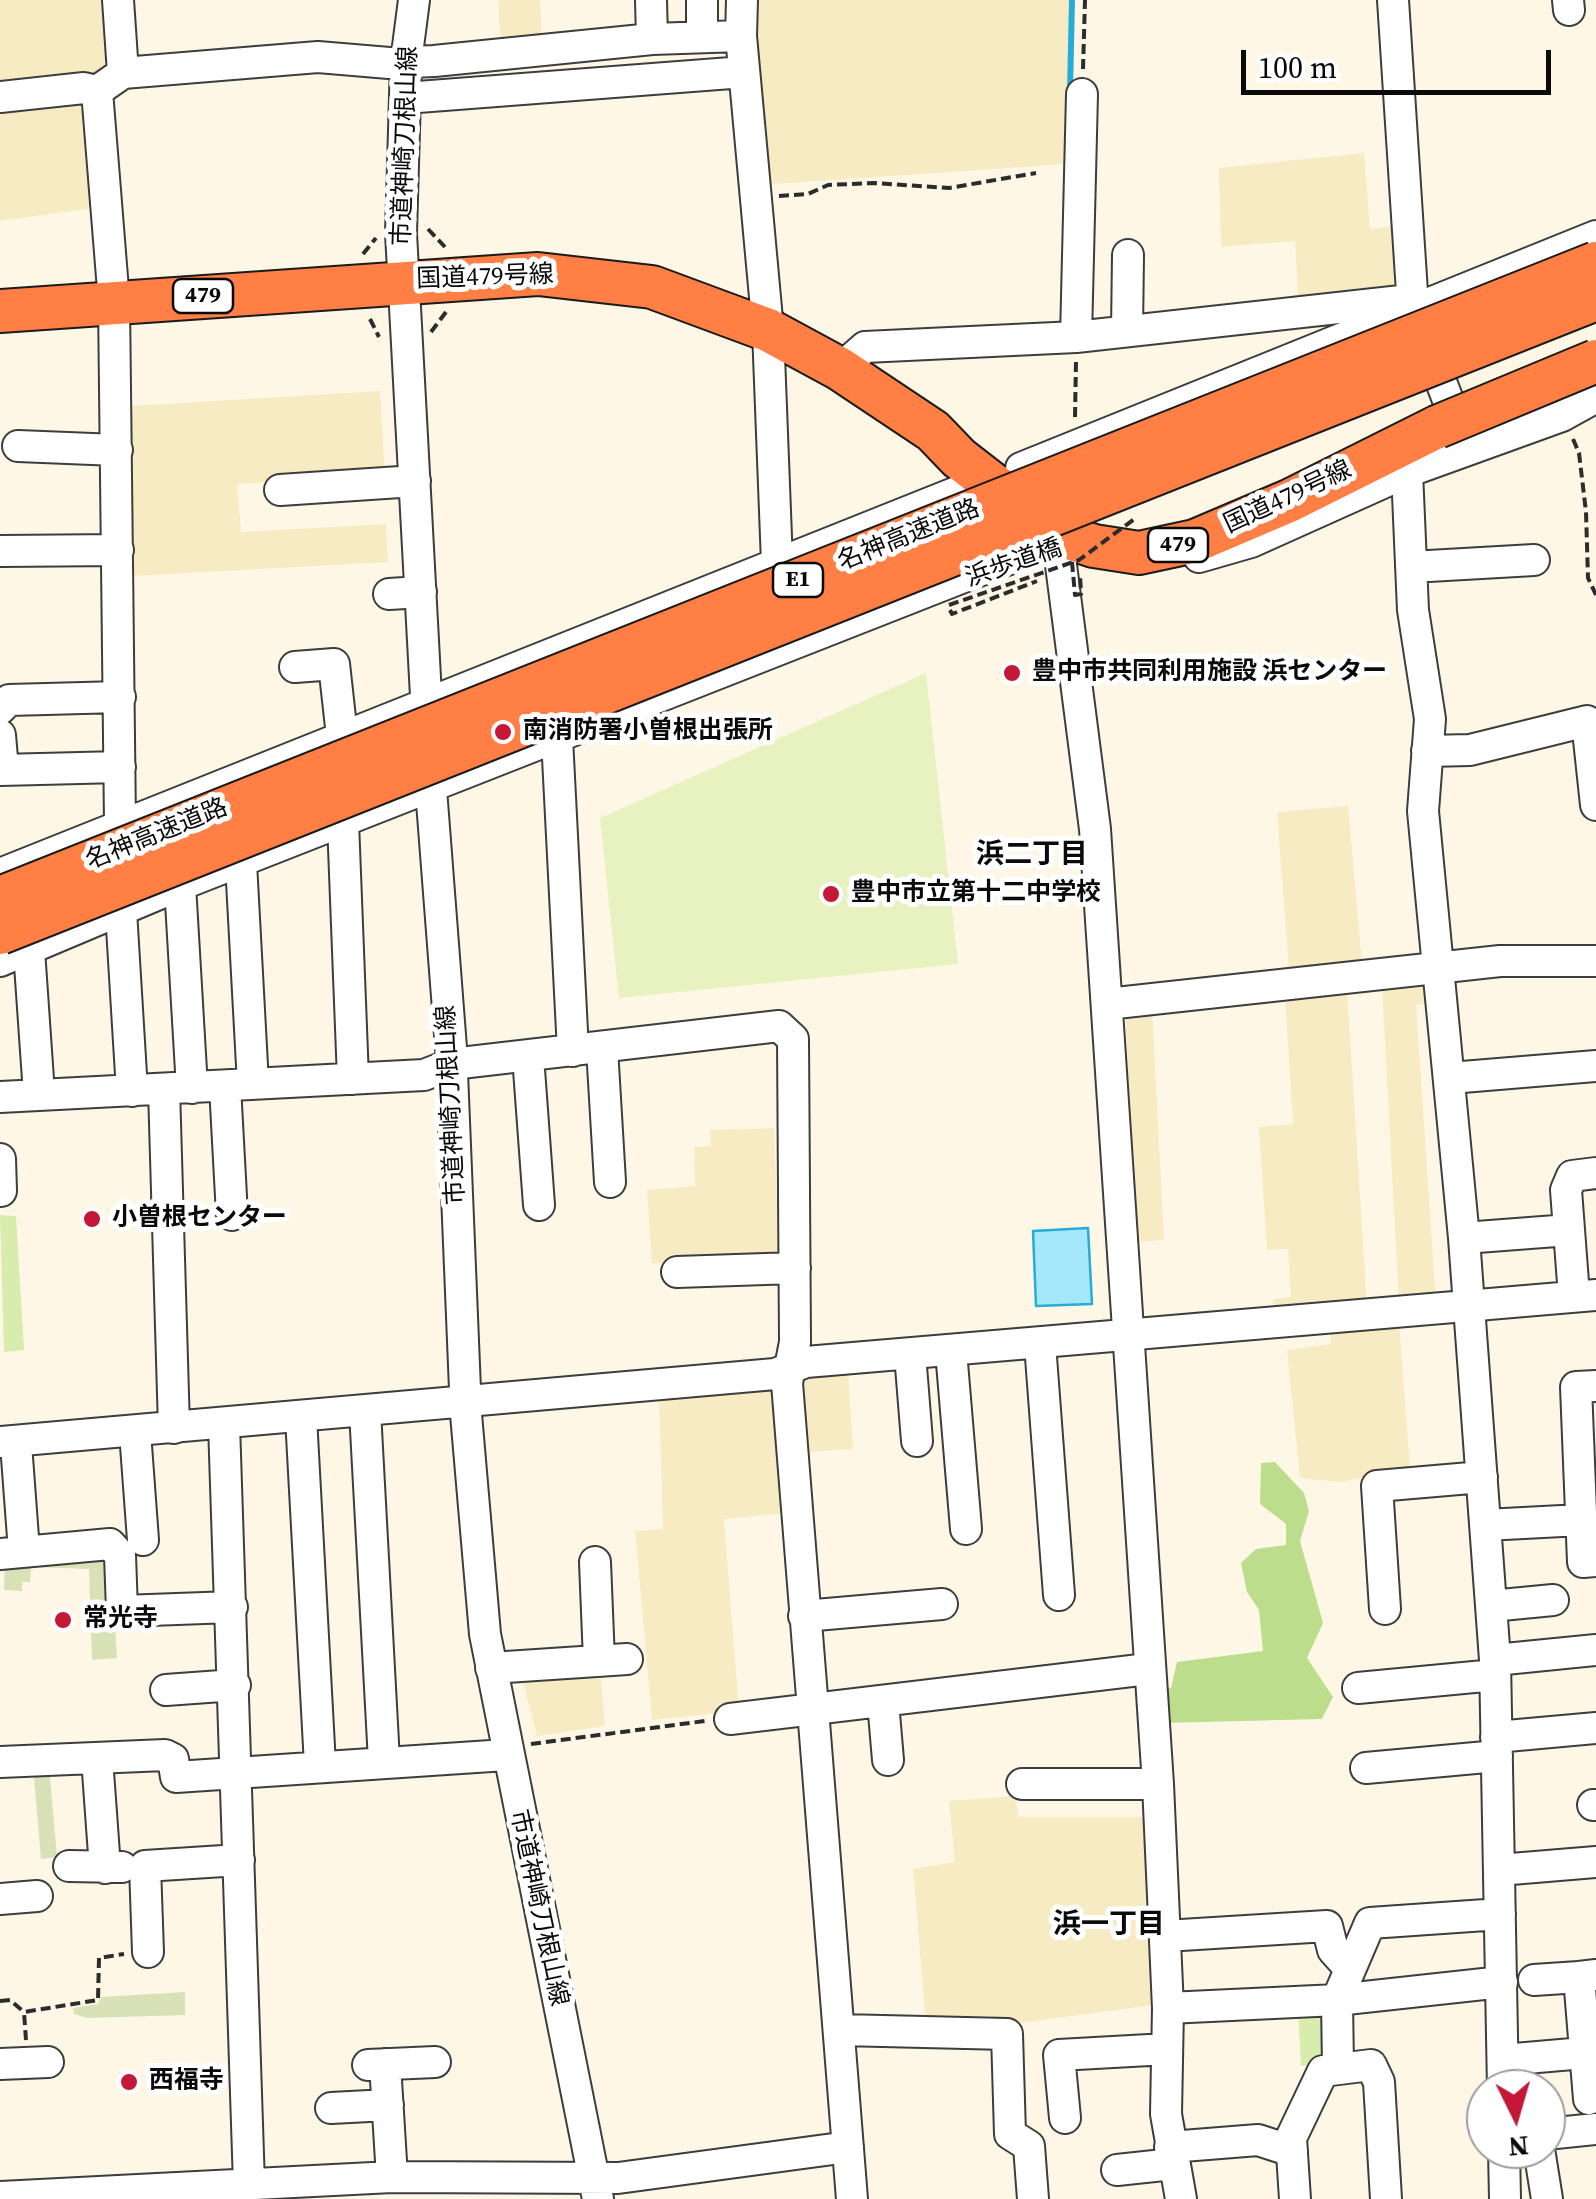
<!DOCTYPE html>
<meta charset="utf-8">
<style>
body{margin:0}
#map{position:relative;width:1596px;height:2199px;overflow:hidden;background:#fff7e6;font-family:"Source Serif 4",serif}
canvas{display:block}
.north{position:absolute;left:1466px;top:2069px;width:100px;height:100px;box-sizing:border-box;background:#fff;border:2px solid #9d9d9d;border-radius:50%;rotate:175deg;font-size:28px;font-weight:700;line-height:40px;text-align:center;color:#0a0a0a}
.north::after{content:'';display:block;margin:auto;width:35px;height:45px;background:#c31838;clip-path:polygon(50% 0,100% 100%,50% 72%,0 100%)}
.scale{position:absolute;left:1241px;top:50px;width:310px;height:45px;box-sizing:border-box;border:5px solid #0a0a0a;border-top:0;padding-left:12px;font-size:30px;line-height:35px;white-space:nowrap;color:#0a0a0a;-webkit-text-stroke:8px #fff;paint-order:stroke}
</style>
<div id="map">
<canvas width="1596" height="2199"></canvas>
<div class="north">N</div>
<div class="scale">100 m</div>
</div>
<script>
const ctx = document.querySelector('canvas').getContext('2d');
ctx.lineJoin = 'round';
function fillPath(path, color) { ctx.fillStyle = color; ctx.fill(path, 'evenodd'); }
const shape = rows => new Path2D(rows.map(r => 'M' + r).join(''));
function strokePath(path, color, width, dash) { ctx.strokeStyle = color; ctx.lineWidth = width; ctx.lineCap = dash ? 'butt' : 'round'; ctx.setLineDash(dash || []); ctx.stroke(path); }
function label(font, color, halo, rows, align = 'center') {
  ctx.font = font + ' "Source Serif 4","Noto Sans JP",serif'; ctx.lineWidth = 10; ctx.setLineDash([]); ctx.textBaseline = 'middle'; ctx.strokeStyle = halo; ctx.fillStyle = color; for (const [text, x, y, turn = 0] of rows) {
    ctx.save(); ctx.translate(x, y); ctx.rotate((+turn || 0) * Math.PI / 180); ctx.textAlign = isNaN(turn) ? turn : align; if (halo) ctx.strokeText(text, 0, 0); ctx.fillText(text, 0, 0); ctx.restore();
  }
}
const farmland = shape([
 [0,0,105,0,109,61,86,82,0,93],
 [498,0,540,0,542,45,501,50],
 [747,0,1070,0,1067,164,759,185],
 [84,96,93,208,0,221,0,107],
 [1364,153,1370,229,1396,226,1398,295,1299,309,1295,241,1221,247,1219,168],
 [380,391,385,476,237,484,241,532,386,524,388,562,134,576,131,406],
 [1348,806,1363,974,1290,983,1277,812],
 [1426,981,1435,1003,1416,1005,1436,1301,1399,1303,1382,987],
 [1347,989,1367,1307,1274,1314,1273,1299,1291,1297,1288,1249,1267,1250,1259,1127,1293,1124,1285,996],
 [1152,1007,1164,1240,1136,1242,1125,1010],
 [774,1128,779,1260,652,1263,647,1190,695,1186,694,1147,711,1146,710,1130],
 [1399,1321,1410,1469,1340,1482,1300,1478,1287,1350,1331,1344,1330,1326],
 [848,1372,853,1449,802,1452,798,1386,805,1375],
 [779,1383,788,1513,724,1519,739,1711,652,1720,635,1531,663,1529,659,1396],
 [600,1668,605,1726,537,1736,521,1674],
 [1014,1796,1019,1817,1152,1817,1161,2004,1013,2024,926,2024,913,1869,955,1862,949,1801]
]);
const green = shape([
 [0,1215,16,1216,24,1350,4,1352],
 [1298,2009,1329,2014,1324,2064,1301,2066]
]);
const forest = shape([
 [1275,1462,1304,1493,1309,1511,1300,1541,1323,1623,1307,1658,1333,1697,1322,1719,1161,1723,1156,1689,1171,1688,1177,1662,1263,1651,1259,1610,1247,1592,1241,1563,1256,1549,1286,1545,1286,1524,1260,1504,1261,1463]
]);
const cemetery = shape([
 [111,1558,117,1658,92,1660,89,1569,31,1567,30,1582,22,1582,22,1591,4,1590,5,1559],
 [49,1766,57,1857,41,1859,34,1777,0,1779,0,1769],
 [185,1992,185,2015,87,2018,74,2014,73,2008,98,2004,101,1997]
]);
const pitch = shape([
 [926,673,958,964,619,998,600,818]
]);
const water = shape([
 [1088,1228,1092,1304,1036,1306,1033,1231,1088,1228]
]);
const stream = shape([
 [1070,92,1072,0]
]);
const path = shape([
 [1083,69,1085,0],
 [779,196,808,194,828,185,875,183,949,188,1036,173],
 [428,229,445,247],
 [363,254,376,238],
 [370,319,379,337],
 [431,332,446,312],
 [1075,417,1076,361],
 [1573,439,1579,453,1586,512,1588,578,1596,595],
 [950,610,952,614,1037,581],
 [531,1744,705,1721],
 [0,2001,10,2000,24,2012],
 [26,2040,24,2012,98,2000,99,1958,124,1954]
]);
const minor = shape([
 [118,0,123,73,97,91,114,302,121,911,132,1091],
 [414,0,406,62,401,233,431,789,451,1048,466,1414,485,1634,598,2199],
 [651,0,652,39],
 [702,0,702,36],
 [742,0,741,36,768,330,777,563],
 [1393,0,1413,308,1462,437],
 [1568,0,1569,10],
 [123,73,318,57,389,63,434,61,652,39,741,36],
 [0,97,84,88,97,91],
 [405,98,744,72],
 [1127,331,1128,255],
 [1076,337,1082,94],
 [840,369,865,347,1076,337,1401,301,1406,304],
 [18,446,117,450],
 [1021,468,1596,236],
 [1407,472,1413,610,1430,719,1423,811,1464,1238,1495,1660,1503,2089],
 [280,490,415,481],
 [1057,534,1095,829,1158,1784,1168,2008,1166,2114,1181,2199],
 [0,551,118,550],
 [1199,557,1251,542,1407,472,1562,416,1596,397],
 [1411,567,1534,560],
 [389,594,421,592],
 [295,667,334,664,342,736],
 [0,709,9,700,120,697],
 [0,735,3,770],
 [557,738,573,1051],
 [1427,751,1470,750,1587,721,1596,805],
 [0,770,120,767],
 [343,822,353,1079],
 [241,863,253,1084],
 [0,874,987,480],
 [180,885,192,1088],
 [29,950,39,1094],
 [0,961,180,885,1017,556,1057,534],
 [1107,1004,1500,961,1596,961],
 [602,1048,610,1182],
 [528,1056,539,1205],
 [1450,1078,1596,1066],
 [225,1086,232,1215],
 [164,1089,174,1428],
 [0,1097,424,1075,452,1064,779,1026,793,1039,795,1342,787,1383,852,2199],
 [0,1159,1,1191],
 [1464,1238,1569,1230],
 [677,1272,795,1268],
 [1574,1296,1566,1190,1572,1176,1596,1173],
 [1040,1344,1059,1595],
 [951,1351,966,1529],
 [910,1354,917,1441],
 [1596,1386,1576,1387,1583,1562,1596,1561],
 [365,1411,384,1761],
 [301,1417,320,1765],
 [224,1424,249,2184],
 [135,1432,143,1540],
 [0,1442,775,1374,806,1362,1596,1295],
 [16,1444,24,1551],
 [1485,1525,1581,1520],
 [0,1554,110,1544,120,1555,122,1611,232,1607],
 [595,1562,599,1661],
 [1491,1606,1553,1600],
 [1385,1609,1377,1486,1482,1477],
 [804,1616,942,1604],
 [1495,1660,1596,1650],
 [491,1668,627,1659],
 [1358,1688,1495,1675],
 [166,1690,235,1685],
 [883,1702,888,1760],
 [730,1719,1148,1669],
 [1496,1737,1596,1728],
 [97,1758,105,1868],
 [0,1762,165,1755,173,1759,176,1777,506,1755],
 [1366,1768,1497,1756],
 [1022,1784,1158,1784],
 [1593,1805,1596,1805],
 [69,1866,122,1867],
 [1499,1870,1596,1862],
 [0,1899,37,1896],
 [1165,1936,1327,1926,1333,1950,1350,1969],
 [148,1952,145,1866,239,1860],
 [1534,1980,1579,1977],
 [1168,2008,1337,2000,1502,1982],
 [841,2030,1007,2034,1010,2134,1029,2146,1033,2199],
 [1503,2060,1584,2053],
 [0,2064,48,2062],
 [385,2064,392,2177],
 [368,2065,435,2062],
 [1338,2068,1337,2000,1370,1923,1500,1914],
 [1589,2099,1579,1977,1596,1975],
 [331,2108,388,2105],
 [1065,2118,1059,2055,1167,2049],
 [1546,2134,1596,2129],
 [1170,2147,1258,2140,1292,2151],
 [1504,2149,1505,2199],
 [1539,2149,1547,2199],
 [1117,2170,1173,2164],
 [0,2197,392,2177,618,2178,848,2147],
 [1295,2199,1291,2138,1323,2071,1371,2065,1379,2082,1386,2199]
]);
const highway = shape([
 [0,311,538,274,652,287,768,330,840,369,933,431,959,458,1057,534,1094,546,1139,553,1195,541,1289,501,1437,427]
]);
const pathBridge = shape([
 [1072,562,1075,595,1081,594,1080,574],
 [949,605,1079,560,1137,517]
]);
const highwayBridge = shape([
 [1437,427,1596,361],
 [0,898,1596,263],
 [0,933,1596,299]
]);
const markers = [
 [1012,673,10,"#c31838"],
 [503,732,10,"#c31838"],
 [831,894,10,"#c31838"],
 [92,1219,10,"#c31838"],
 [63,1620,10,"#c31838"],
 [129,2082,10,"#c31838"]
];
const shields = [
 [203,296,60],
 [1178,545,60],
 [798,580,50]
];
const shieldNames = [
 ["479",203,296],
 ["479",1178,545],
 ["E1",798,580]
];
const streetNames = [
 ["市道神崎刀根山線",406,146,-88],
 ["国道479号線",485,278,-2],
 ["国道479号線",1288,498,-25],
 ["名神高速道路",909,536,-22],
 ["浜歩道橋",1014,564,-19],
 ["名神高速道路",157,835,-22],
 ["市道神崎刀根山線",452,1105,-93],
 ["市道神崎刀根山線",538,1908,78]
];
const poiNames = [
 ["豊中市共同利用施設 浜センター",1032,673],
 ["南消防署小曽根出張所",523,732],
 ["豊中市立第十二中学校",851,894],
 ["小曽根センター",112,1219],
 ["常光寺",83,1620],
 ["西福寺",149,2082]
];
const neighbourhoodNames = [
 ["浜二丁目",1032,856],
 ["浜一丁目",1109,1926]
];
fillPath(farmland, '#f7ebc4');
fillPath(green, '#d7ecad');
fillPath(forest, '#bcde8c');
fillPath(cemetery, '#d9e1b7');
fillPath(pitch, '#e8f2c0');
fillPath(water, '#a6e8fb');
strokePath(water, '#27abd8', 2.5);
strokePath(stream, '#27abd8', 6);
strokePath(minor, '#3d3d3d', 34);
strokePath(highway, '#1b1b1b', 46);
strokePath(path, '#2c2c2c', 4, [10, 5]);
strokePath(minor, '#fff', 30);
strokePath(highway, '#ff7f44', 42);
strokePath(highwayBridge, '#1b1b1b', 46, []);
strokePath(pathBridge, '#2c2c2c', 4, [10, 5]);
strokePath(highwayBridge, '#ff7f44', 42);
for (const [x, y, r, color] of markers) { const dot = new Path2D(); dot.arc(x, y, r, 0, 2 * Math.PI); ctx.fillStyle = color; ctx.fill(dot); strokePath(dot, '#fff', 4); }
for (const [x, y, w] of shields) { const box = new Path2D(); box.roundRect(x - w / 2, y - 17, w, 34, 8); ctx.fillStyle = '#fff'; ctx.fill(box); strokePath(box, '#0a0a0a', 2.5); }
label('bold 22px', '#0a0a0a', null, shieldNames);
label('25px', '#0a0a0a', '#fff', streetNames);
label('bold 25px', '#0a0a0a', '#fff', poiNames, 'left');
label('bold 28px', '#0a0a0a', '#fff', neighbourhoodNames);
</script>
